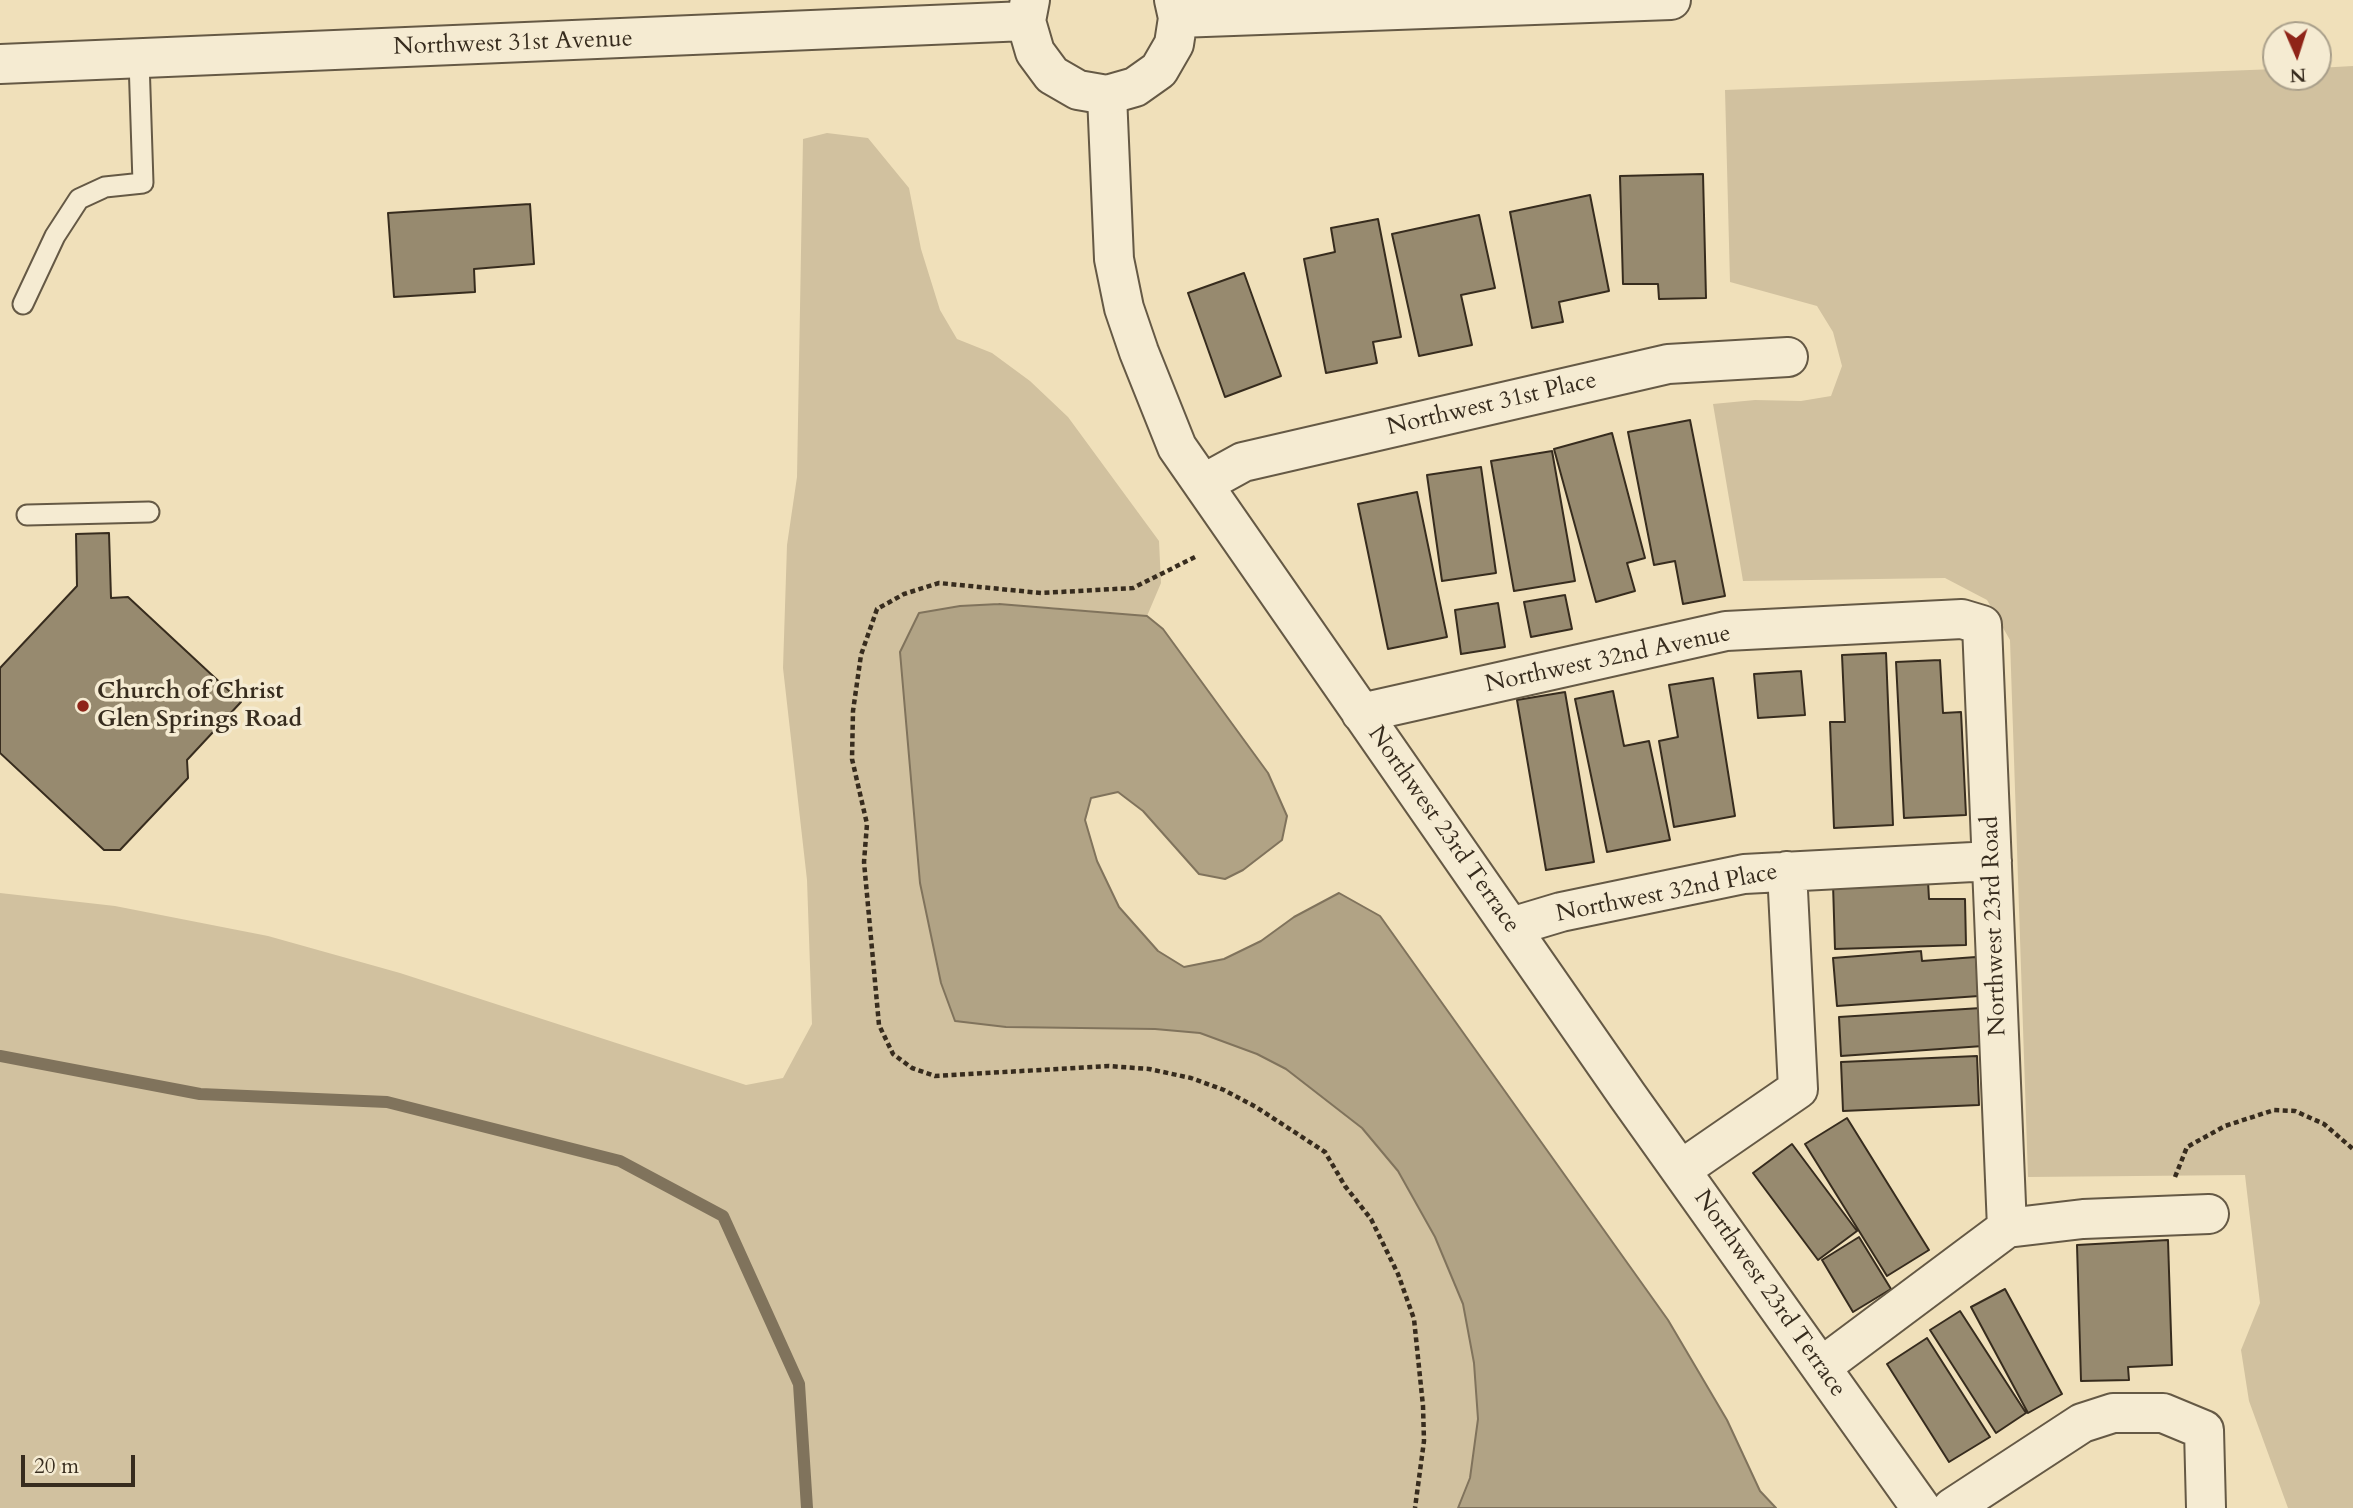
<!DOCTYPE html>
<style>
body{margin:0}
#map{position:relative;width:2353px;height:1508px;overflow:hidden;background:#f0e0ba;font-family:Cardo,serif}
canvas{display:block}
.north{position:absolute;left:2262px;top:21px;width:70px;height:70px;box-sizing:border-box;background:#f5ebd2;border:2px solid #a99f8a;border-radius:50%;rotate:177deg;font-size:19px;font-weight:700;line-height:28px;text-align:center;color:#372c1e}
.north::after{content:'';display:block;margin:auto;width:24px;height:32px;background:#8f2418;clip-path:polygon(50% 0,100% 100%,50% 72%,0 100%)}
.scale{position:absolute;left:21px;top:1455px;width:114px;height:32px;box-sizing:border-box;border:4px solid #372c1e;border-top:0;padding-left:9px;font-size:21px;line-height:24px;white-space:nowrap;color:#372c1e;-webkit-text-stroke:5px #f5ebd2;paint-order:stroke}
</style>
<div id="map">
<canvas width="2353" height="1508"></canvas>
<div class="north">N</div>
<div class="scale">20 m</div>
</div>
<script>
const ctx = document.querySelector('canvas').getContext('2d');
ctx.lineJoin = 'round';
function fillPath(path, color) { ctx.fillStyle = color; ctx.fill(path, 'evenodd'); }
const shape = rows => new Path2D(rows.map(r => 'M' + r).join(''));
function strokePath(path, color, width, dash) { ctx.strokeStyle = color; ctx.lineWidth = width; ctx.lineCap = dash ? 'butt' : 'round'; ctx.setLineDash(dash || []); ctx.stroke(path); }
function label(font, color, halo, rows, align = 'center') {
  ctx.font = font + ' Cardo,serif'; ctx.lineWidth = 7; ctx.setLineDash([]); ctx.textBaseline = 'middle'; ctx.strokeStyle = halo; ctx.fillStyle = color; for (const [text, x, y, turn = 0] of rows) {
    ctx.save(); ctx.translate(x, y); ctx.rotate((+turn || 0) * Math.PI / 180); ctx.textAlign = isNaN(turn) ? turn : align; if (halo) ctx.strokeText(text, 0, 0); ctx.fillText(text, 0, 0); ctx.restore();
  }
}
const green = shape([
 [2353,66,2353,1508,2288,1508,2249,1401,2241,1350,2260,1303,2245,1175,2028,1177,2010,640,1987,600,1945,578,1743,581,1713,404,1755,400,1801,401,1831,396,1842,366,1833,332,1817,306,1730,282,1725,90,2276,69,2276,77,2318,77,2318,68],
 [827,133,868,138,909,188,921,249,940,310,957,339,992,353,1030,381,1068,417,1159,541,1161,583,1147,616,1047,607,960,606,919,613,900,652,920,883,941,983,955,1021,1006,1027,1155,1029,1200,1033,1257,1054,1286,1069,1362,1128,1398,1171,1435,1237,1463,1304,1474,1363,1478,1419,1470,1478,1458,1508,0,1508,0,893,115,906,268,936,400,973,746,1085,783,1078,812,1024,807,880,783,668,787,545,797,477,803,139]
]);
const water = shape([
 [999,604,1147,616,1163,629,1268,773,1287,816,1282,840,1243,870,1225,879,1199,874,1143,811,1118,792,1091,798,1085,820,1097,861,1119,907,1158,951,1184,967,1224,959,1261,941,1294,917,1339,893,1380,916,1668,1320,1727,1420,1760,1491,1776,1508,1458,1508,1470,1478,1478,1419,1474,1363,1463,1304,1435,1237,1398,1171,1362,1128,1286,1069,1257,1054,1200,1033,1155,1029,1006,1027,955,1021,941,983,920,883,900,652,919,613,960,606,999,604]
]);
const stream = shape([
 [0,1056,200,1094,387,1102,620,1161,723,1216,799,1384,807,1508]
]);
const building = shape([
 [1703,174,1706,298,1659,299,1658,284,1623,284,1620,176,1703,174],
 [1590,195,1609,291,1559,302,1563,322,1532,328,1510,212,1590,195],
 [530,204,534,264,474,269,475,292,394,297,388,213,530,204],
 [1479,215,1495,288,1461,295,1472,345,1419,356,1392,234,1479,215],
 [1378,219,1401,337,1373,342,1377,363,1326,373,1304,259,1335,252,1331,228,1378,219],
 [1244,273,1281,376,1225,397,1188,293,1244,273],
 [1690,420,1725,596,1683,604,1675,561,1654,565,1628,432,1690,420],
 [1612,433,1645,558,1627,563,1635,591,1596,602,1554,449,1612,433],
 [1552,451,1575,581,1514,591,1491,461,1552,451],
 [1481,467,1496,573,1442,581,1427,475,1481,467],
 [1417,492,1447,637,1388,649,1358,504,1417,492],
 [109,533,111,598,128,597,241,702,187,760,188,778,120,850,104,850,0,753,0,668,77,586,76,534,109,533],
 [1565,595,1572,629,1531,637,1524,602,1565,595],
 [1498,603,1505,647,1461,654,1455,610,1498,603],
 [1886,653,1893,825,1834,828,1830,722,1845,722,1842,655,1886,653],
 [1940,660,1943,713,1961,712,1966,815,1904,818,1896,662,1940,660],
 [1801,671,1805,715,1758,718,1754,674,1801,671],
 [1713,678,1735,816,1674,827,1659,741,1678,737,1669,685,1713,678],
 [1613,691,1624,746,1649,741,1670,840,1607,852,1575,699,1613,691],
 [1565,692,1594,862,1546,870,1517,700,1565,692],
 [1928,881,1929,899,1965,899,1966,945,1835,949,1833,884,1928,881],
 [1921,951,1922,961,1976,957,1979,996,1837,1006,1833,958,1921,951],
 [1981,1008,1983,1046,1841,1056,1839,1017,1981,1008],
 [1977,1056,1979,1105,1843,1111,1841,1062,1977,1056],
 [1847,1118,1929,1250,1887,1276,1805,1144,1847,1118],
 [1792,1144,1857,1231,1818,1260,1753,1173,1792,1144],
 [1859,1237,1891,1289,1853,1312,1822,1260,1859,1237],
 [2168,1240,2172,1365,2128,1367,2129,1380,2081,1381,2077,1245,2168,1240],
 [2005,1289,2062,1394,2028,1413,1971,1307,2005,1289],
 [1960,1311,2026,1413,1996,1433,1930,1330,1960,1311],
 [1927,1338,1990,1437,1949,1462,1887,1364,1927,1338]
]);
const path = shape([
 [1195,557,1133,588,1041,593,939,583,904,594,877,609,861,655,853,711,852,759,867,824,864,862,879,1025,893,1054,912,1068,935,1076,1109,1066,1149,1069,1191,1078,1224,1090,1256,1107,1325,1152,1345,1186,1371,1219,1398,1274,1414,1319,1423,1406,1424,1441,1415,1508],
 [2175,1177,2187,1147,2225,1126,2274,1110,2295,1111,2324,1124,2353,1149]
]);
const service = shape([
 [23,304,55,236,79,199,105,187,143,183,139,60],
 [27,515,149,512]
]);
const minor = shape([
 [1107,95,1114,259,1124,308,1139,352,1177,447,1627,1095,1921,1508],
 [1203,484,1243,462,1668,364,1788,357],
 [1361,713,1726,631,1962,619,1982,625,2007,1228],
 [1511,927,1561,912,1744,874,1992,861],
 [1682,1169,1798,1089,1787,871],
 [1821,1367,2007,1228,2083,1219,2209,1214],
 [1952,1508,2082,1423,2113,1413,2163,1413,2204,1430,2206,1508]
]);
const tertiary = shape([
 [1030,0,1026,21,1035,52,1052,75,1078,90,1107,95,1135,87,1159,70,1174,44,1178,18,1174,0],
 [1178,18,1671,0],
 [0,64,1026,21]
]);
const markers = [
 [83,706,7,"#8f2418"]
];
const streetNames = [
 ["Northwest 31st Avenue",513,44,-2],
 ["Northwest 31st Place",1492,405,-13],
 ["Northwest 32nd Avenue",1608,660,-12],
 ["Northwest 23rd Terrace",1443,830,55],
 ["Northwest 32nd Place",1667,894,-11],
 ["Northwest 23rd Road",1995,926,-92],
 ["Northwest 23rd Terrace",1769,1294,55]
];
const poiNames = [
 ["Church of Christ",97,692],
 ["Glen Springs Road",97,720]
];
fillPath(green, '#d1c19f');
fillPath(water, '#b1a385');
strokePath(water, '#80735c', 2);
strokePath(stream, '#80735c', 12);
fillPath(building, '#978a6f');
strokePath(building, '#372c1e', 2);
strokePath(service, '#655945', 23);
strokePath(minor, '#655945', 42);
strokePath(tertiary, '#655945', 42);
strokePath(path, '#372c1e', 4.5, [5, 3.5]);
strokePath(service, '#f5ebd2', 19);
strokePath(minor, '#f5ebd2', 38);
strokePath(tertiary, '#f5ebd2', 38);
for (const [x, y, r, color] of markers) { const dot = new Path2D(); dot.arc(x, y, r, 0, 2 * Math.PI); ctx.fillStyle = color; ctx.fill(dot); strokePath(dot, '#f5ebd2', 2.5); }
label('24px', '#372c1e', '#f5ebd2', streetNames);
label('bold 24px', '#372c1e', '#f5ebd2', poiNames, 'left');
</script>
